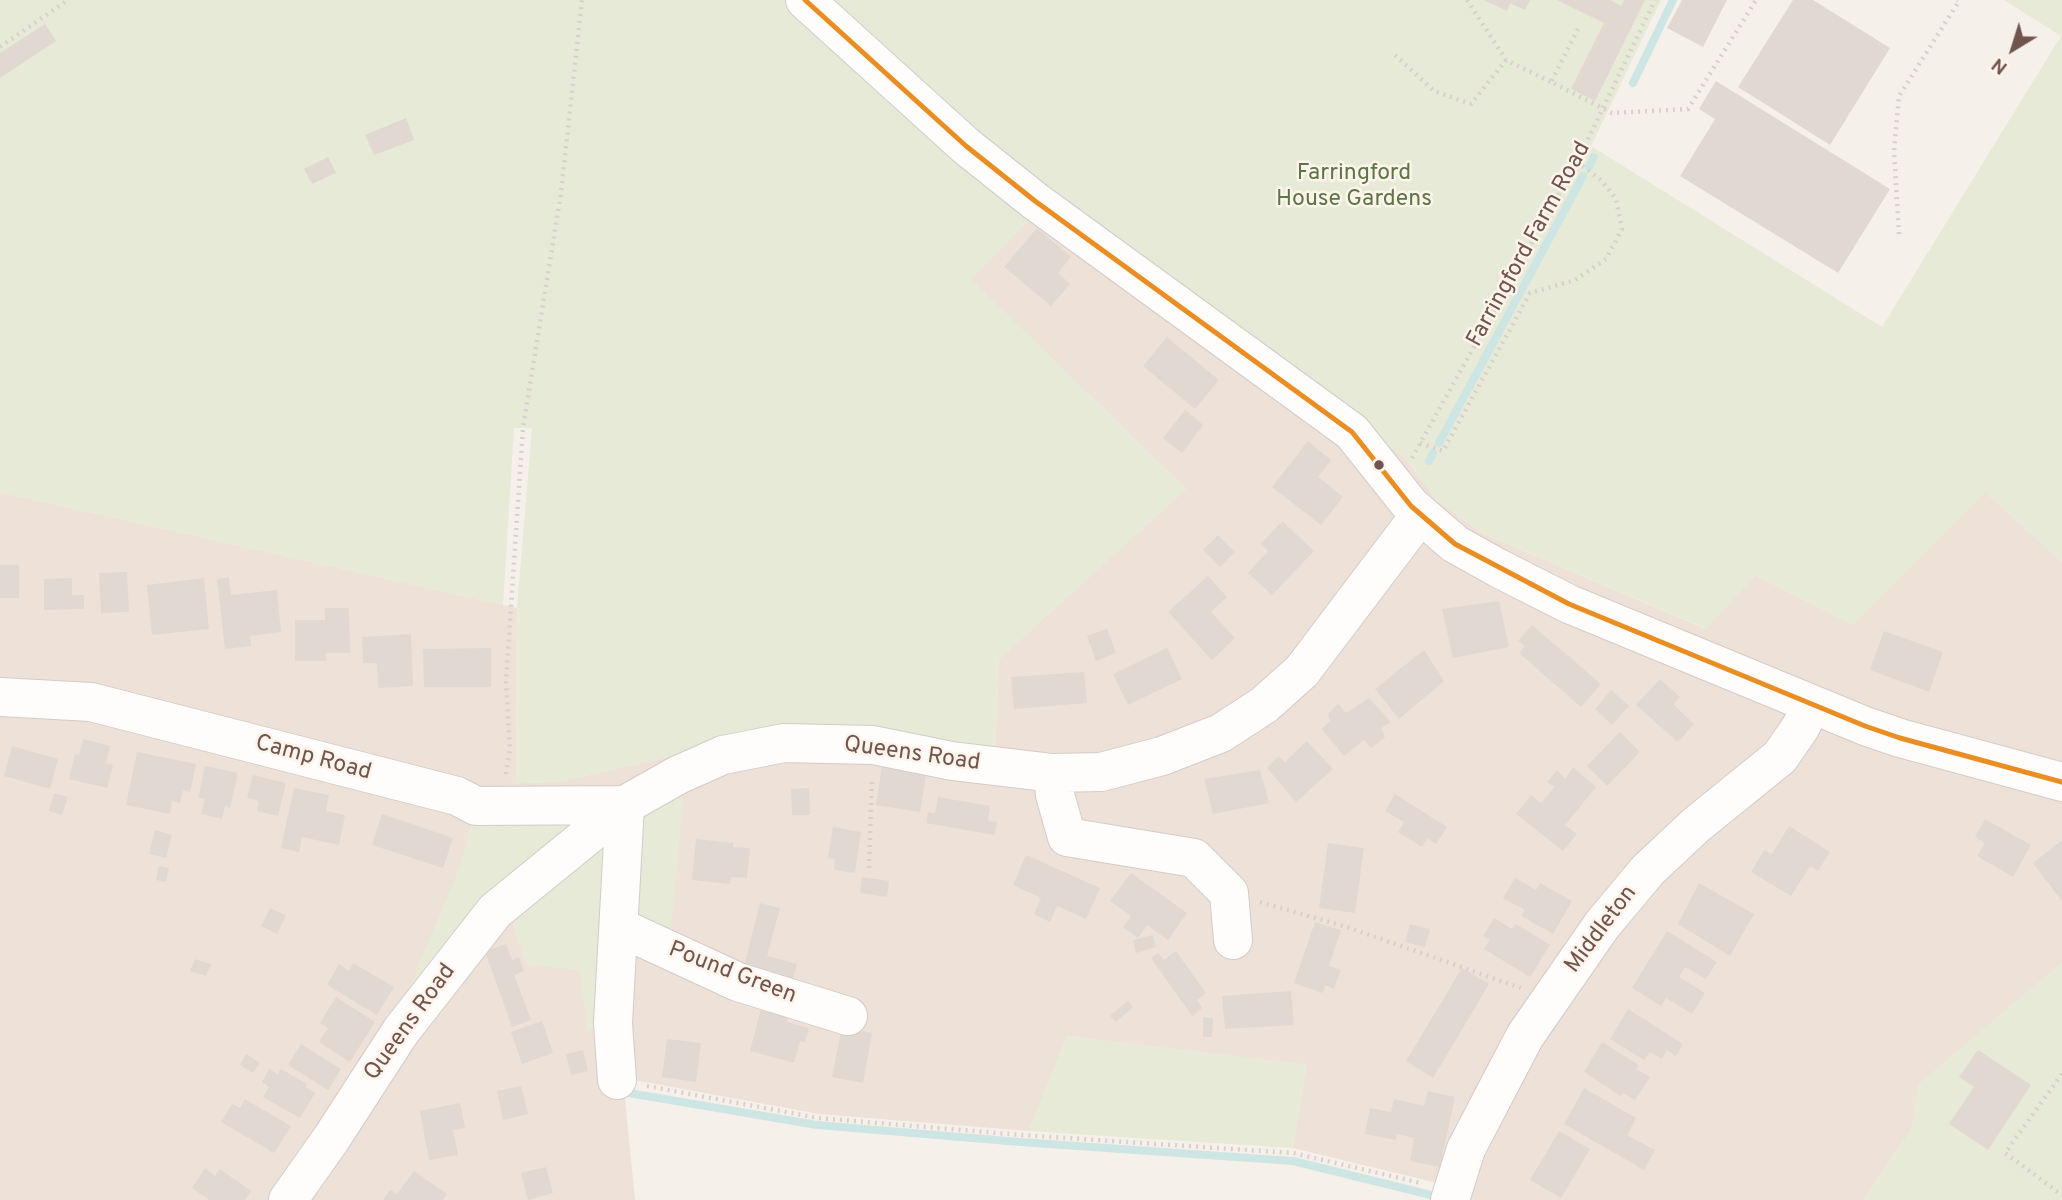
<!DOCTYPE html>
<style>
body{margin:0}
#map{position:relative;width:2062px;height:1200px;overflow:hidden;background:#f6f0ea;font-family:Overpass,sans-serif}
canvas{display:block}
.north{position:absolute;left:1978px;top:14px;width:70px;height:70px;-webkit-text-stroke:5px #fdf4eb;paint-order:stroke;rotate:218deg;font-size:19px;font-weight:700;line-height:28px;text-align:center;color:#71544d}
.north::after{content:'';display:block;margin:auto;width:24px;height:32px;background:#71544d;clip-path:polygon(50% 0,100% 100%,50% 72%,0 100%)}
</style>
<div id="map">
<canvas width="2062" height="1200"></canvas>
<div class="north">N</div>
</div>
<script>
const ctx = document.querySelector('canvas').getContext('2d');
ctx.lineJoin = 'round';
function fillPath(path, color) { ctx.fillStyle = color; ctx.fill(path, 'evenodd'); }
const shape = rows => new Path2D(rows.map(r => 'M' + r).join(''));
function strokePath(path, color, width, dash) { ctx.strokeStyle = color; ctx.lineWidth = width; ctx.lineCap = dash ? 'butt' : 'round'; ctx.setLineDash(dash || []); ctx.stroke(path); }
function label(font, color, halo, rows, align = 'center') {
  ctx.font = font + ' Overpass,sans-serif'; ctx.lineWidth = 5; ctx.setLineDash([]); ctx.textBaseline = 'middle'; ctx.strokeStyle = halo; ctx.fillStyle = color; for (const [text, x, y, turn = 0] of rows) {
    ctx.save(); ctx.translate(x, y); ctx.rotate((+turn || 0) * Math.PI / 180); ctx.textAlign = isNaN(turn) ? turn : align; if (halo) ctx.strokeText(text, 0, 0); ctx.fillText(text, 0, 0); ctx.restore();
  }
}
const residential = shape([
 [1051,194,1404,457,1438,501,1480,532,1706,629,1755,575,1853,625,1985,492,2062,562,2062,1200,1910,1132,1863,1200,1459,1200,1462,1189,1293,1148,1306,1065,1067,1036,1029,1131,819,1114,623,1078,635,1200,0,1200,0,492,517,608,516,783,557,782,663,758,752,731,995,754,999,659,1186,489,970,279,1036,213]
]);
const green = shape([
 [0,0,798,0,1036,213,971,279,1187,489,999,659,995,755,752,731,663,758,557,782,516,783,517,608,532,428,514,428,503,605,0,492],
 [823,0,1661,0,1591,146,1882,327,2061,36,2004,0,2062,0,2062,562,1985,493,1853,625,1755,575,1707,629,1480,532,1438,501,1404,457,1051,194],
 [684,789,670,942,630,927,597,1028,587,1030,579,970,526,965,513,926,516,914,405,997,460,866,476,806],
 [2062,962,2062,1200,1863,1200,1910,1132,1918,1084],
 [1066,1036,1306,1064,1293,1148,1029,1131]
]);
const stream = shape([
 [1633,83,1673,0],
 [1589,167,1594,157],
 [1439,443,1583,176],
 [1429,461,1433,453],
 [629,1093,817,1125,1020,1142,1293,1161,1435,1196,1434,1200]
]);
const building = shape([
 [1484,0,1530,0,1525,10,1510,3,1507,11],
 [1557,0,1610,0,1621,6,1624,0,1645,0,1595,101,1571,89,1604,23],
 [1682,0,1727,0,1703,47,1667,28],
 [1793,0,1813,0,1890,48,1830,145,1738,87],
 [45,24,56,41,0,78,0,53],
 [1716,81,1890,189,1838,273,1680,176,1715,119,1699,109],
 [406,118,414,140,374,155,365,135],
 [328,157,336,173,312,184,304,169],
 [1037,228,1071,257,1058,273,1070,284,1051,306,1004,267],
 [1167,337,1219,380,1195,409,1143,366],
 [1185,410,1203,425,1182,453,1163,438],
 [1308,441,1331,460,1318,477,1343,497,1321,525,1272,487],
 [1282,521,1314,551,1272,595,1248,573,1268,551,1261,544],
 [1218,535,1235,552,1220,567,1203,550],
 [0,565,19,565,19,598,0,598],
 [127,572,129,612,101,613,99,573],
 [1208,576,1227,597,1211,612,1235,638,1212,660,1168,612],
 [229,577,231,595,277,590,281,632,250,636,251,646,225,649,217,579],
 [72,578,72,595,84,595,84,609,44,610,44,579],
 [204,578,209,629,152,635,147,585],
 [1499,601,1509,647,1453,658,1442,609],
 [325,608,349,608,350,653,326,653,326,661,295,661,295,620,325,620],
 [1532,625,1601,684,1581,707,1519,653,1525,646,1518,641],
 [1107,629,1116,653,1096,661,1087,636],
 [1884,631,1943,652,1929,692,1870,670],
 [411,634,413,686,378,688,377,663,363,663,362,637],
 [491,648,491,687,424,687,423,649],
 [1167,648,1182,679,1128,705,1113,674],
 [1424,650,1444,681,1399,719,1375,689],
 [1084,672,1087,703,1014,709,1011,677],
 [1660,679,1680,697,1673,704,1694,724,1678,742,1636,705],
 [1611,690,1629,706,1612,725,1595,709],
 [1369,698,1391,722,1381,728,1385,737,1371,748,1364,740,1344,756,1322,729,1330,721,1328,714,1338,704,1346,713],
 [1620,732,1640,752,1607,786,1587,766],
 [83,739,110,746,106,763,113,765,107,788,69,779,75,754,79,755],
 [1307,741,1333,769,1296,802,1267,768,1278,756,1285,762],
 [12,746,58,759,50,789,4,776],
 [137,752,196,764,190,792,183,790,180,803,172,801,170,814,126,805],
 [205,766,238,773,230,808,225,806,222,819,201,814,205,799,198,798],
 [882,767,926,775,920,812,876,805],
 [1573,767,1596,787,1565,825,1577,834,1563,851,1516,814,1531,795,1541,803,1555,787,1547,782,1557,770,1565,779],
 [1260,770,1269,803,1213,814,1204,779],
 [253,775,286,783,278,816,257,811,259,801,247,798],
 [294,788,329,795,326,811,345,815,339,845,302,837,299,852,281,848],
 [809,788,810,815,792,815,791,789],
 [54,793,68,797,62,815,49,811],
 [1395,794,1447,827,1436,844,1427,838,1422,847,1398,832,1404,822,1385,811],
 [938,797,990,806,988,821,997,822,995,835,926,823,928,812,935,813],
 [382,814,453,838,443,868,372,845],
 [1985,819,2031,845,2013,877,1977,856,1985,843,1975,837],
 [1789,826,1830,852,1818,871,1810,866,1791,896,1751,872,1764,850,1772,854],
 [833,827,861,832,855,873,834,870,835,859,828,858],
 [155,830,172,835,166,858,149,854],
 [696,839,733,843,733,847,750,848,747,878,731,877,730,884,692,880],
 [2062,840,2062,901,2033,863],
 [1328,843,1364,848,1355,913,1319,908],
 [1026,855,1100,888,1086,919,1057,906,1050,922,1034,914,1041,898,1013,885],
 [159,866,169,868,166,882,156,880],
 [1131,873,1187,913,1168,940,1147,925,1138,938,1123,927,1131,916,1110,901],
 [862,877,889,881,887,897,860,893],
 [1515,878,1536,890,1540,883,1572,901,1553,934,1521,916,1525,910,1503,898],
 [1699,883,1754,914,1730,956,1678,924],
 [760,903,780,908,767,956,797,964,791,987,742,974],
 [270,908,286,915,277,934,261,926],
 [1494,918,1512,929,1516,924,1550,945,1530,977,1484,949,1490,940,1483,936],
 [1315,922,1341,930,1329,966,1341,970,1334,989,1325,985,1323,993,1294,983],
 [1410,924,1430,929,1425,947,1405,942],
 [1667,931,1717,962,1706,979,1685,967,1679,977,1705,993,1692,1014,1666,998,1661,1006,1632,988],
 [1153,935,1156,947,1136,953,1133,940],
 [506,944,512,960,519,957,524,971,514,975,531,1020,512,1027,485,951],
 [1176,951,1206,993,1197,1000,1202,1008,1192,1016,1151,958,1158,953,1164,960],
 [195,959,211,964,206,976,190,971],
 [353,963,394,987,377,1015,327,985,339,964,349,971],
 [1462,968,1489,984,1433,1078,1406,1061],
 [1291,991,1294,1025,1225,1029,1222,996],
 [336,997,375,1022,350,1062,319,1042,328,1028,320,1023],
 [763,1001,791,1009,787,1022,809,1028,805,1042,800,1041,794,1063,750,1051],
 [1128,1001,1133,1007,1116,1022,1110,1016],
 [1628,1009,1683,1044,1676,1056,1667,1050,1662,1059,1650,1052,1644,1060,1610,1039],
 [1203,1017,1213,1018,1212,1037,1203,1037],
 [542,1021,553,1053,522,1064,511,1032],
 [842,1027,872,1033,863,1083,832,1077],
 [667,1039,701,1043,696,1082,662,1077],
 [1602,1042,1639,1065,1636,1069,1650,1077,1635,1100,1623,1093,1621,1096,1584,1072],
 [301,1044,341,1069,328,1090,288,1065],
 [583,1050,588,1071,571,1075,566,1054],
 [1978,1050,2031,1085,1988,1150,1949,1124,1974,1087,1959,1077],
 [246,1054,260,1063,253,1073,240,1065],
 [269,1069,278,1074,281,1069,307,1084,305,1087,315,1093,300,1118,263,1097,269,1087,262,1082],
 [521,1086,528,1114,503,1120,497,1091],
 [1584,1088,1636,1118,1627,1135,1655,1150,1644,1170,1564,1124],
 [1428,1091,1455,1097,1440,1167,1410,1161,1414,1138,1397,1134,1396,1140,1365,1134,1370,1108,1391,1112,1394,1099,1424,1106],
 [245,1099,291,1126,274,1153,221,1122,232,1104,240,1108],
 [460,1103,465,1128,453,1130,458,1155,429,1160,420,1111],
 [1559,1131,1590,1149,1561,1198,1530,1180],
 [546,1167,553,1193,528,1200,521,1173],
 [205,1168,215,1176,220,1169,251,1191,245,1200,209,1200,192,1188],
 [414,1171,447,1194,443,1200,383,1200,390,1190,397,1194]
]);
const path = shape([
 [1467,0,1506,60,1551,82],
 [1578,29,1551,82,1612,113,1688,109,1756,0],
 [0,47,68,0],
 [1395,55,1434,91,1471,104,1506,60],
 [1899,234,1894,152,1899,96,1959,1,1957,0],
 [1420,443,1443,451,1530,293,1575,280,1606,259,1622,229,1616,199,1602,181,1577,162],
 [1412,458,1577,162,1655,0],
 [506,774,510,749,506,681,523,428,561,193,582,0],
 [869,868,872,777],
 [1260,902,1347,927,1521,988],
 [2062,1074,2005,1153,2062,1195],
 [647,1086,818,1118,1021,1135,1293,1153,1421,1183]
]);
const minor = shape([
 [805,0,966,146,1035,201,1352,432,1411,506,1455,544,1498,568,1569,604,1865,726,1900,738,2062,782],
 [0,697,91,702,457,796,476,806,625,805],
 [1053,773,1055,795,1067,837,1194,858,1229,893,1233,940],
 [619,927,738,982,848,1016],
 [617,1080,613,1023,625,805],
 [288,1200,331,1139,401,1031,495,911,625,805,678,775,723,755,784,743,873,745,952,761,1053,773,1101,772,1162,756,1221,733,1264,705,1302,671,1420,515],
 [1450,1200,1466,1149,1525,1036,1602,925,1648,870,1696,825,1780,757,1800,728,1812,705]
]);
const bus1 = shape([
 [805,0,966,146,1035,201,1352,432,1411,506,1455,544,1569,604,1865,726,1900,738,2062,782]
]);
const markers = [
 [1379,465,6,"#71544d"]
];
const parkNames = [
 ["Farringford",1354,174],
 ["House Gardens",1354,200]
];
const streetNames = [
 ["Farringford Farm Road",1530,245,-61],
 ["Queens Road",912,755,8],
 ["Camp Road",313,759,15],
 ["Middleton",1602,930,-53],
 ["Pound Green",732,974,21],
 ["Queens Road",411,1023,-54]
];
fillPath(residential, '#eee1d8');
fillPath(green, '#e6ead6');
strokePath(stream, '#cde6e4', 8);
fillPath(building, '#e2d8d2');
strokePath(minor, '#d4cbc7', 40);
strokePath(path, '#d9d0ce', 4.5, [2, 5]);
strokePath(minor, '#fefdfc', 38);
strokePath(bus1, '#ea8e23', 5);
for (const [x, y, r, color] of markers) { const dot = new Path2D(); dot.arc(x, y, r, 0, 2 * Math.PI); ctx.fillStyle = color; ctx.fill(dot); strokePath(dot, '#fdf4eb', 2.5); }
label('23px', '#5c7646', '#fdf4eb', parkNames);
label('23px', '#71544d', '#fdf4eb', streetNames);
</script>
